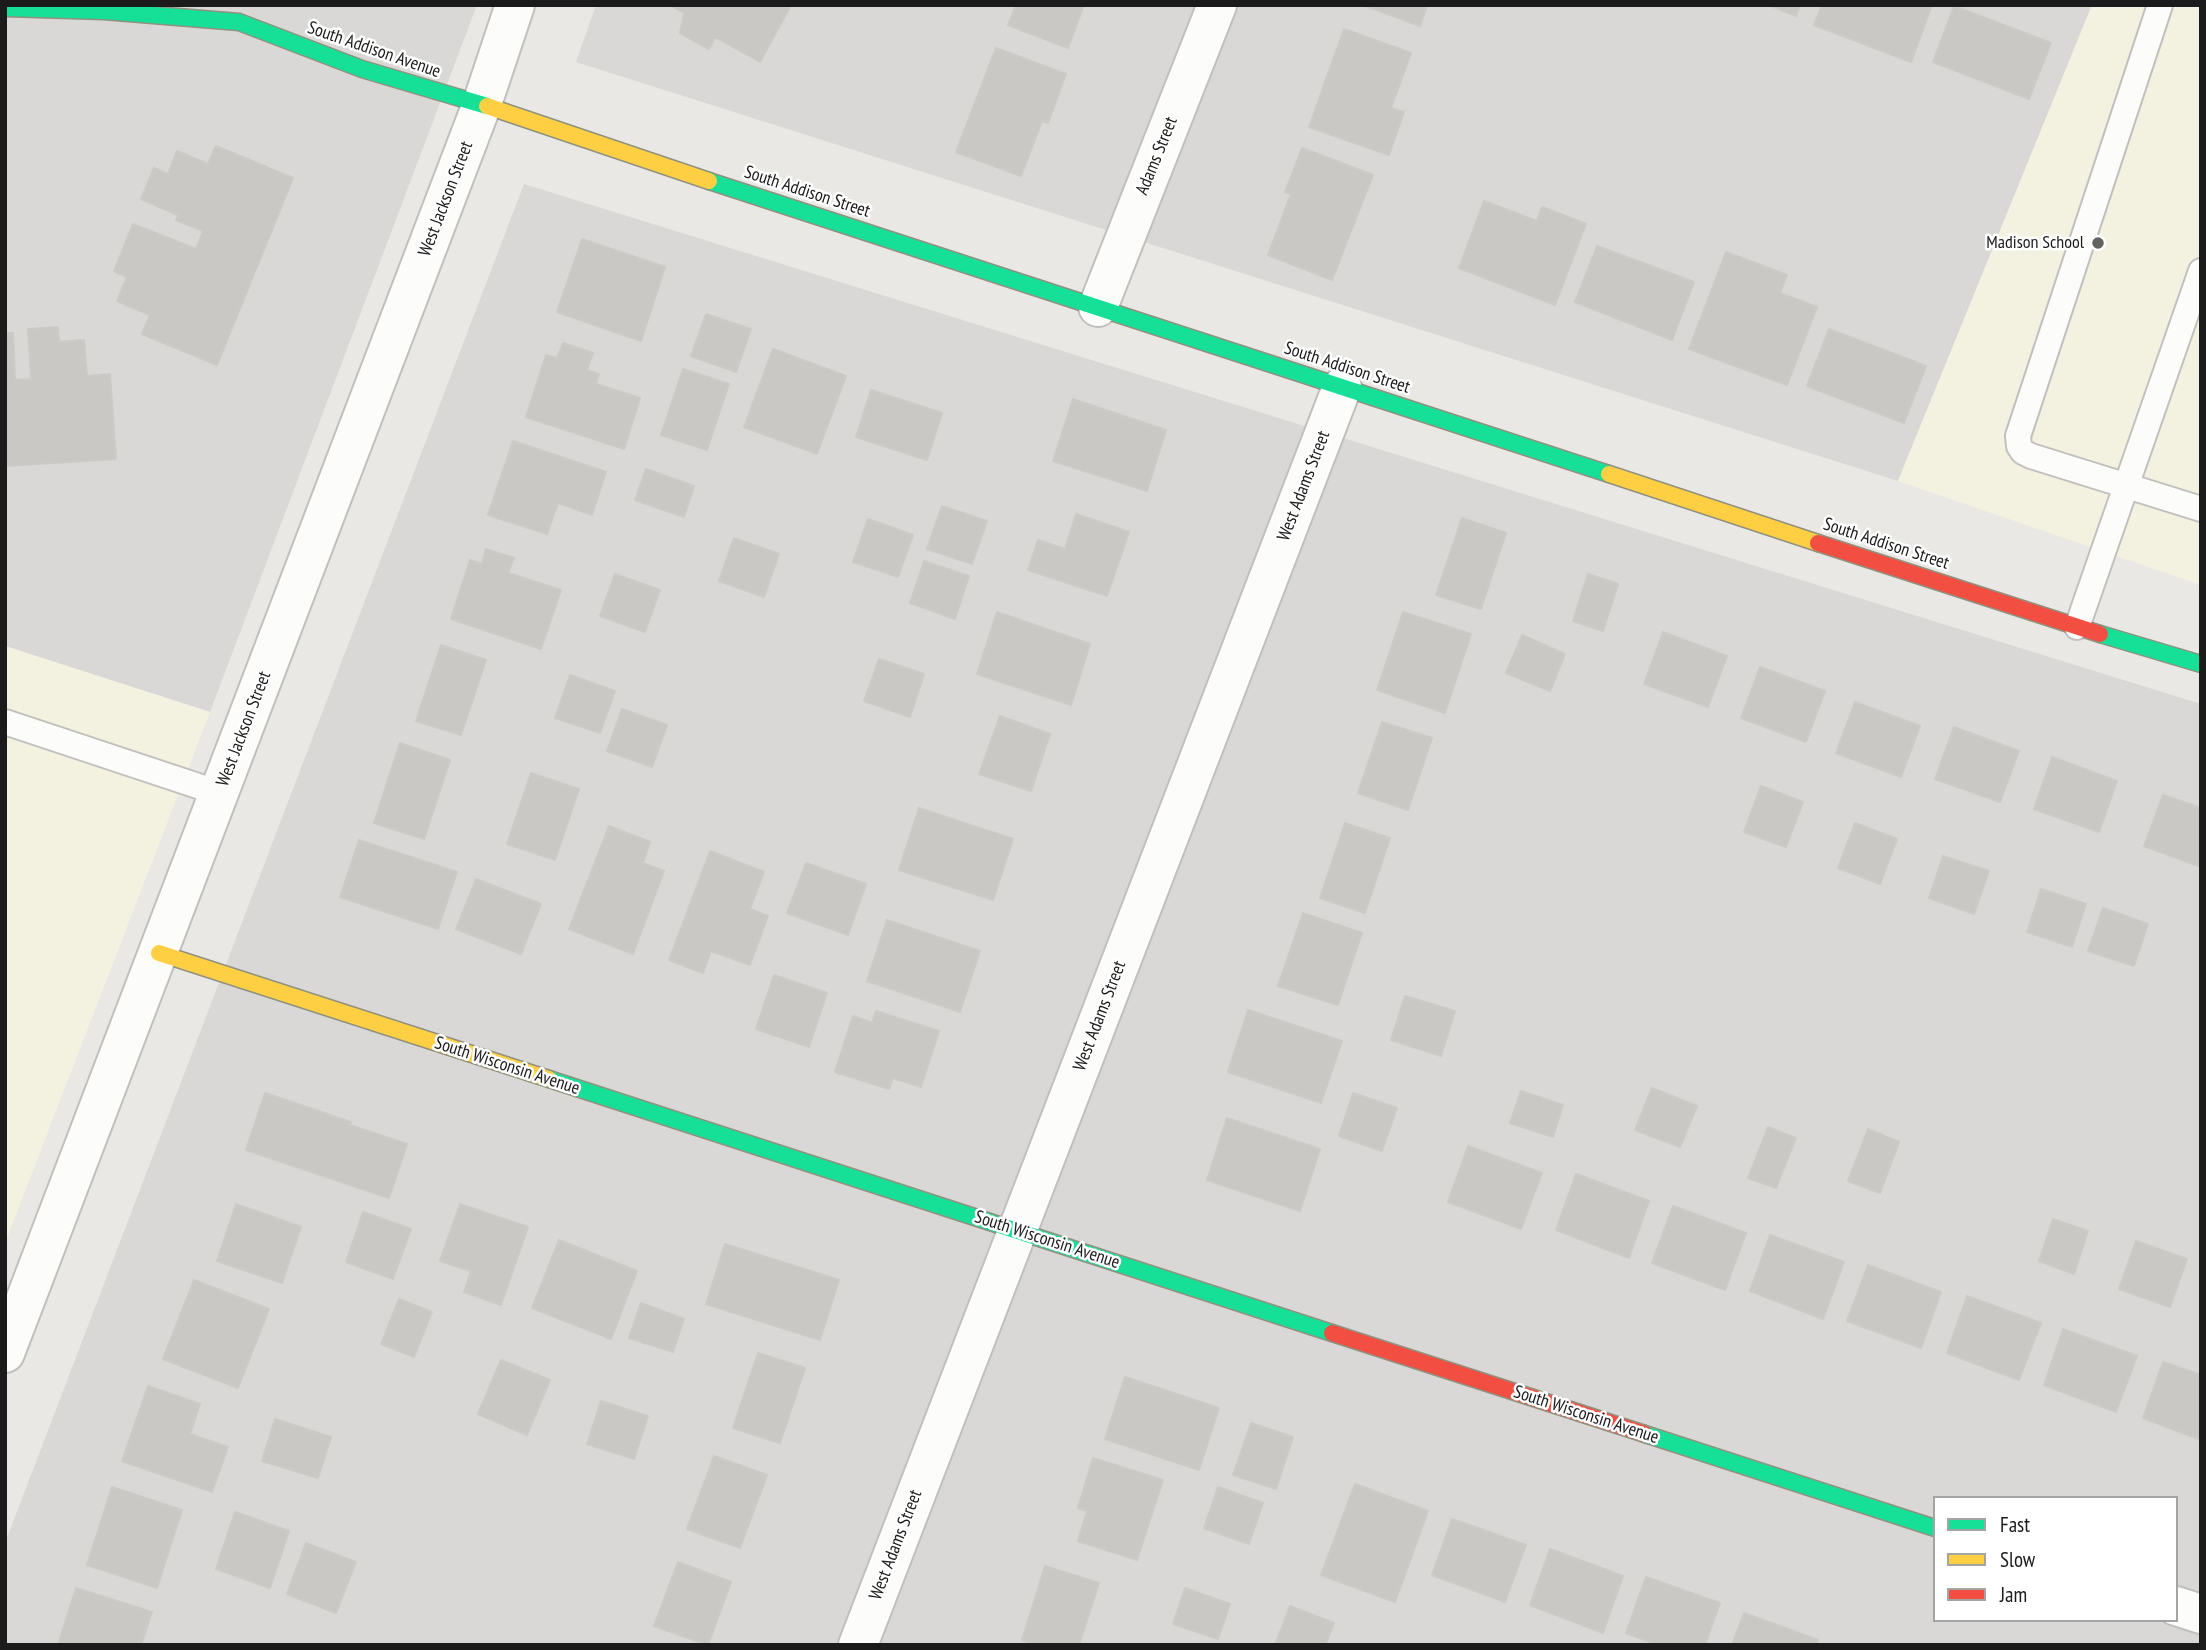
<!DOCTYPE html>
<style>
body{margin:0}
#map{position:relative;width:2206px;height:1650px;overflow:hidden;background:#eae8e4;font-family:"PT Sans Narrow",sans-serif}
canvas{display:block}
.frame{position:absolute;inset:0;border:7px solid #1b1b1b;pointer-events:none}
.legend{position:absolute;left:1933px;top:1496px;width:245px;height:126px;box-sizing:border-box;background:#fff;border:2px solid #a4a4a4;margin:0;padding:9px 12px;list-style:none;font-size:21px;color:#1b1b1b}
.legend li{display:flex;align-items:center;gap:14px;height:35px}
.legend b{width:35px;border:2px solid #a4a4a4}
</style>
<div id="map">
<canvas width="2206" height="1650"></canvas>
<div class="frame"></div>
<ul class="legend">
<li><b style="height:9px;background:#16e098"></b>Fast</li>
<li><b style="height:9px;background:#ffcf43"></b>Slow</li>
<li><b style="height:9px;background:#f24e42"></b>Jam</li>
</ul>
</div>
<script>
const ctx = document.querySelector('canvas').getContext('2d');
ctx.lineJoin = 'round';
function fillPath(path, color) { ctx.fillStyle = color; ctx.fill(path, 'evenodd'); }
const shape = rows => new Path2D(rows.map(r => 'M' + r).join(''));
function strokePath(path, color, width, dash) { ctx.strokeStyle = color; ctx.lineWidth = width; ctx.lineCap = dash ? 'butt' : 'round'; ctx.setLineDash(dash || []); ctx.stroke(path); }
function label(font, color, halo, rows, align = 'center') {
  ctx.font = font + ' "PT Sans Narrow",sans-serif'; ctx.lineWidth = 5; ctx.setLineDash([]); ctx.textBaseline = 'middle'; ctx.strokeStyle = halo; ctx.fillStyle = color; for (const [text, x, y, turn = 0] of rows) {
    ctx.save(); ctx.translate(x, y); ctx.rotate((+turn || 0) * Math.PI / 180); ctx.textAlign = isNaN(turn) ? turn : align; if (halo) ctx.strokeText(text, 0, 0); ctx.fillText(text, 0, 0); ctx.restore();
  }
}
const residential = shape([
 [5,5,477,5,210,712,5,646],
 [596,5,2092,5,1898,481,576,62],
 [524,184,2201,704,2201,1645,5,1645,5,1543],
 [1935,1498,2176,1498,2176,1620,1935,1620]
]);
const education = shape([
 [2092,5,2201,5,2201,585,1898,481],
 [5,646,210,712,5,1243]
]);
const building = shape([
 [670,5,791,5,760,62,715,37,709,49,680,33,684,13,670,5],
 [1016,5,1084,5,1068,48,1008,25,1016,5],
 [1363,5,1427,5,1420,26,1363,5],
 [1769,5,1800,5,1796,16,1769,5],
 [1822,5,1932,5,1911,62,1814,25,1822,5],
 [1954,6,2051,43,2029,99,1933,62,1954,6],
 [1344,29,1411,53,1391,108,1404,112,1389,155,1309,127,1344,29],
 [996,48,1066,74,1048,123,1042,121,1021,176,956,152,996,48],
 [216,146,293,178,217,365,142,334,150,315,117,301,127,277,114,271,133,224,196,249,203,231,176,220,178,215,141,199,154,168,168,174,177,151,208,164,216,146],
 [1302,148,1373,175,1332,280,1268,255,1291,194,1285,192,1302,148],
 [1484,201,1537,221,1542,207,1586,224,1555,305,1459,268,1484,201],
 [582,239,665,267,641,341,557,312,582,239],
 [1597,246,1694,282,1672,340,1575,302,1597,246],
 [1726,252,1787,275,1780,293,1817,307,1787,385,1689,349,1726,252],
 [706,314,751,329,736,372,691,356,706,314],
 [58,327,59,342,84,340,87,376,110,374,116,459,5,466,5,333,13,333,15,380,31,379,28,329,58,327],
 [1829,329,1926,366,1904,423,1807,386,1829,329],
 [563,343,593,353,587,370,599,374,596,384,640,398,624,449,526,417,546,355,557,358,563,343],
 [773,349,846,376,817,454,744,427,773,349],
 [683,369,729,384,707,450,661,435,683,369],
 [871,390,942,413,927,460,856,437,871,390],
 [1073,399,1166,430,1147,491,1053,461,1073,399],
 [513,441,606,472,592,515,558,503,547,534,488,515,513,441],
 [646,469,694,486,684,517,635,500,646,469],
 [942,506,987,521,972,564,927,549,942,506],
 [1076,514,1129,532,1107,596,1028,570,1038,540,1065,549,1076,514],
 [1462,518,1506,533,1481,609,1436,595,1462,518],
 [868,519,913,535,898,577,853,562,868,519],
 [734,538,779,554,764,597,719,581,734,538],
 [486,549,514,558,508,573,561,590,541,649,451,619,470,560,482,564,486,549],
 [924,561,969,576,955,619,910,603,924,561],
 [615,574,660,590,645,632,600,616,615,574],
 [1588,574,1618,584,1603,631,1573,621,1588,574],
 [997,612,1090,644,1071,705,977,674,997,612],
 [1403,612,1471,634,1445,713,1377,690,1403,612],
 [1663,632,1727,656,1708,707,1644,684,1663,632],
 [1522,635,1565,654,1550,691,1506,673,1522,635],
 [441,645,486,660,461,735,416,721,441,645],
 [879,659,924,674,910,717,864,701,879,659],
 [1760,667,1825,691,1806,742,1741,718,1760,667],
 [570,675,615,691,600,733,555,718,570,675],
 [1855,702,1920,726,1901,777,1836,753,1855,702],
 [622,709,667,725,652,767,607,751,622,709],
 [1000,716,1050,734,1031,791,979,774,1000,716],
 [1382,722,1432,738,1408,810,1358,793,1382,722],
 [1954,727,2019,751,2000,802,1935,779,1954,727],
 [400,743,450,760,424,839,374,823,400,743],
 [2052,757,2117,781,2099,832,2034,809,2052,757],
 [531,773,579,789,555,860,507,844,531,773],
 [1761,786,1803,802,1786,847,1744,832,1761,786],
 [2163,795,2201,808,2201,867,2144,846,2163,795],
 [919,808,1013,839,993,900,899,870,919,808],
 [1345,823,1390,838,1365,913,1320,898,1345,823],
 [1855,823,1897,839,1880,884,1838,868,1855,823],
 [609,826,650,842,643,863,664,871,633,954,569,929,609,826],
 [359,840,457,872,438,929,340,897,359,840],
 [710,851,764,872,750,909,768,916,750,965,711,951,703,973,669,960,710,851],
 [1943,856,1989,871,1974,914,1929,898,1943,856],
 [806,863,866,884,848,935,787,913,806,863],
 [476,879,541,904,521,954,456,929,476,879],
 [2041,889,2086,904,2072,947,2027,932,2041,889],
 [2103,908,2148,924,2134,966,2088,951,2103,908],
 [1303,913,1362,933,1338,1005,1278,986,1303,913],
 [887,920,980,951,960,1012,867,981,887,920],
 [774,975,827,993,809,1047,756,1029,774,975],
 [1405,996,1455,1011,1441,1056,1391,1040,1405,996],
 [1248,1010,1342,1041,1321,1103,1228,1072,1248,1010],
 [876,1011,939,1031,921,1087,893,1078,889,1089,835,1072,853,1016,872,1023,876,1011],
 [1652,1088,1697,1106,1680,1147,1635,1130,1652,1088],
 [1521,1091,1563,1105,1553,1137,1510,1123,1521,1091],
 [265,1093,351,1122,350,1125,407,1144,389,1198,246,1150,265,1093],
 [1353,1093,1397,1108,1382,1151,1339,1136,1353,1093],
 [1227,1118,1320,1149,1300,1211,1207,1180,1227,1118],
 [1768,1127,1796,1138,1776,1188,1748,1178,1768,1127],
 [1868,1129,1899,1142,1880,1193,1848,1181,1868,1129],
 [1468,1146,1542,1173,1521,1229,1448,1202,1468,1146],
 [1576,1174,1649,1201,1629,1258,1556,1230,1576,1174],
 [236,1204,301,1227,282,1283,217,1261,236,1204],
 [460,1204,528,1227,501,1305,464,1292,471,1271,440,1261,460,1204],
 [1673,1206,1746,1233,1725,1290,1652,1263,1673,1206],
 [363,1212,411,1229,393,1279,346,1262,363,1212],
 [2053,1219,2088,1231,2074,1274,2039,1261,2053,1219],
 [1770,1235,1844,1262,1823,1319,1750,1291,1770,1235],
 [559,1240,637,1271,611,1339,532,1308,559,1240],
 [2136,1241,2187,1259,2170,1307,2119,1289,2136,1241],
 [725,1244,839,1280,820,1340,706,1304,725,1244],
 [1868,1265,1941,1292,1921,1348,1847,1321,1868,1265],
 [194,1280,269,1309,238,1388,163,1359,194,1280],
 [1967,1296,2041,1323,2019,1380,1947,1353,1967,1296],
 [399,1299,432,1312,414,1357,381,1344,399,1299],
 [641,1303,684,1319,673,1352,629,1338,641,1303],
 [2063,1329,2137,1356,2116,1412,2044,1385,2063,1329],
 [758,1353,805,1368,780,1443,733,1428,758,1353],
 [501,1360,550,1380,527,1435,478,1414,501,1360],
 [2163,1362,2201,1375,2201,1440,2143,1418,2163,1362],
 [1125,1377,1219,1408,1199,1470,1105,1439,1125,1377],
 [148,1386,200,1404,190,1434,228,1447,212,1492,122,1461,148,1386],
 [601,1401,648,1416,634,1459,587,1444,601,1401],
 [275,1419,331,1437,318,1478,262,1461,275,1419],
 [1251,1423,1293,1437,1276,1489,1233,1475,1251,1423],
 [714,1456,767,1475,740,1548,687,1529,714,1456],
 [1093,1458,1163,1480,1137,1560,1078,1541,1087,1511,1078,1508,1093,1458],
 [1355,1484,1428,1511,1395,1602,1321,1575,1355,1484],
 [112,1487,182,1510,157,1588,87,1565,112,1487],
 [1218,1487,1263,1503,1249,1544,1204,1528,1218,1487],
 [235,1512,289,1531,270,1588,216,1569,235,1512],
 [1452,1519,1526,1545,1505,1602,1432,1575,1452,1519],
 [306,1543,356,1562,336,1613,287,1594,306,1543],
 [1550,1549,1623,1576,1603,1633,1530,1605,1550,1549],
 [678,1562,731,1582,708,1645,654,1626,678,1562],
 [1045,1566,1099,1583,1079,1645,1035,1645,1022,1640,1045,1566],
 [1646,1577,1720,1603,1705,1645,1658,1645,1626,1633,1646,1577],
 [76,1588,152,1612,141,1645,58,1645,76,1588],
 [1185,1588,1230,1604,1218,1639,1173,1624,1185,1588],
 [1290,1606,1334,1623,1325,1645,1275,1645,1290,1606],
 [1744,1613,1818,1640,1816,1645,1732,1645,1744,1613]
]);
const lane = shape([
 [2160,5,2018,436,2019,446,2023,452,2031,456,2201,509],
 [2077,627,2201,271],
 [5,722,219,793]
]);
const street = shape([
 [1098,307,1217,5],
 [5,1353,482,104,515,5],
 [2176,1606,2201,1614],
 [858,1645,1342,387]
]);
const fast = shape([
 [5,8,104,11,239,22,362,69,487,106],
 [709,181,1609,474],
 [2100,634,2201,664],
 [549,1079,1332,1333],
 [1645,1434,1935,1528]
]);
const slow = shape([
 [487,106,709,181],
 [1609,474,1818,543],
 [159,953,549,1079]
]);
const jam = shape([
 [1818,543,2100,634],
 [1332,1333,1645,1434]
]);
const markers = [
 [2098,243,7,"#636361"]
];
const streetNames = [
 ["South Addison Avenue",374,50,19],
 ["Adams Street",1157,156,-68],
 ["South Addison Street",807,192,18],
 ["West Jackson Street",446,199,-69],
 ["South Addison Street",1347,368,18],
 ["West Adams Street",1304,486,-69],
 ["South Addison Street",1886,544,18],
 ["West Jackson Street",244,729,-69],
 ["West Adams Street",1100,1016,-69],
 ["South Wisconsin Avenue",507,1066,18],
 ["South Wisconsin Avenue",1047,1240,18],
 ["South Wisconsin Avenue",1586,1415,18],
 ["West Adams Street",896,1545,-69]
];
const poiNames = [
 ["Madison School",2084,243]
];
fillPath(residential, '#d9d8d6');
fillPath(education, '#f3f2e0');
fillPath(building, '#cac8c5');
strokePath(building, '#cccac6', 2);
strokePath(lane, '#c1c0be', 28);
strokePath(street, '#c1c0be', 42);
strokePath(fast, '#90917f', 19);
strokePath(slow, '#90917f', 19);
strokePath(jam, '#90917f', 19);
strokePath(lane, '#fcfcfb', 24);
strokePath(street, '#fcfcfb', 38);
strokePath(fast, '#16e098', 16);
strokePath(slow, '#ffcf43', 16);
strokePath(jam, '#f24e42', 16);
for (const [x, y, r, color] of markers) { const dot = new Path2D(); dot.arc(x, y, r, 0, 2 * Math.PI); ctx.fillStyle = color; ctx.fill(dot); strokePath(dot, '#fff', 2.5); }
label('18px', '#1b1b1b', '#fff', streetNames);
label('18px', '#1b1b1b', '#fff', poiNames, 'right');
</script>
